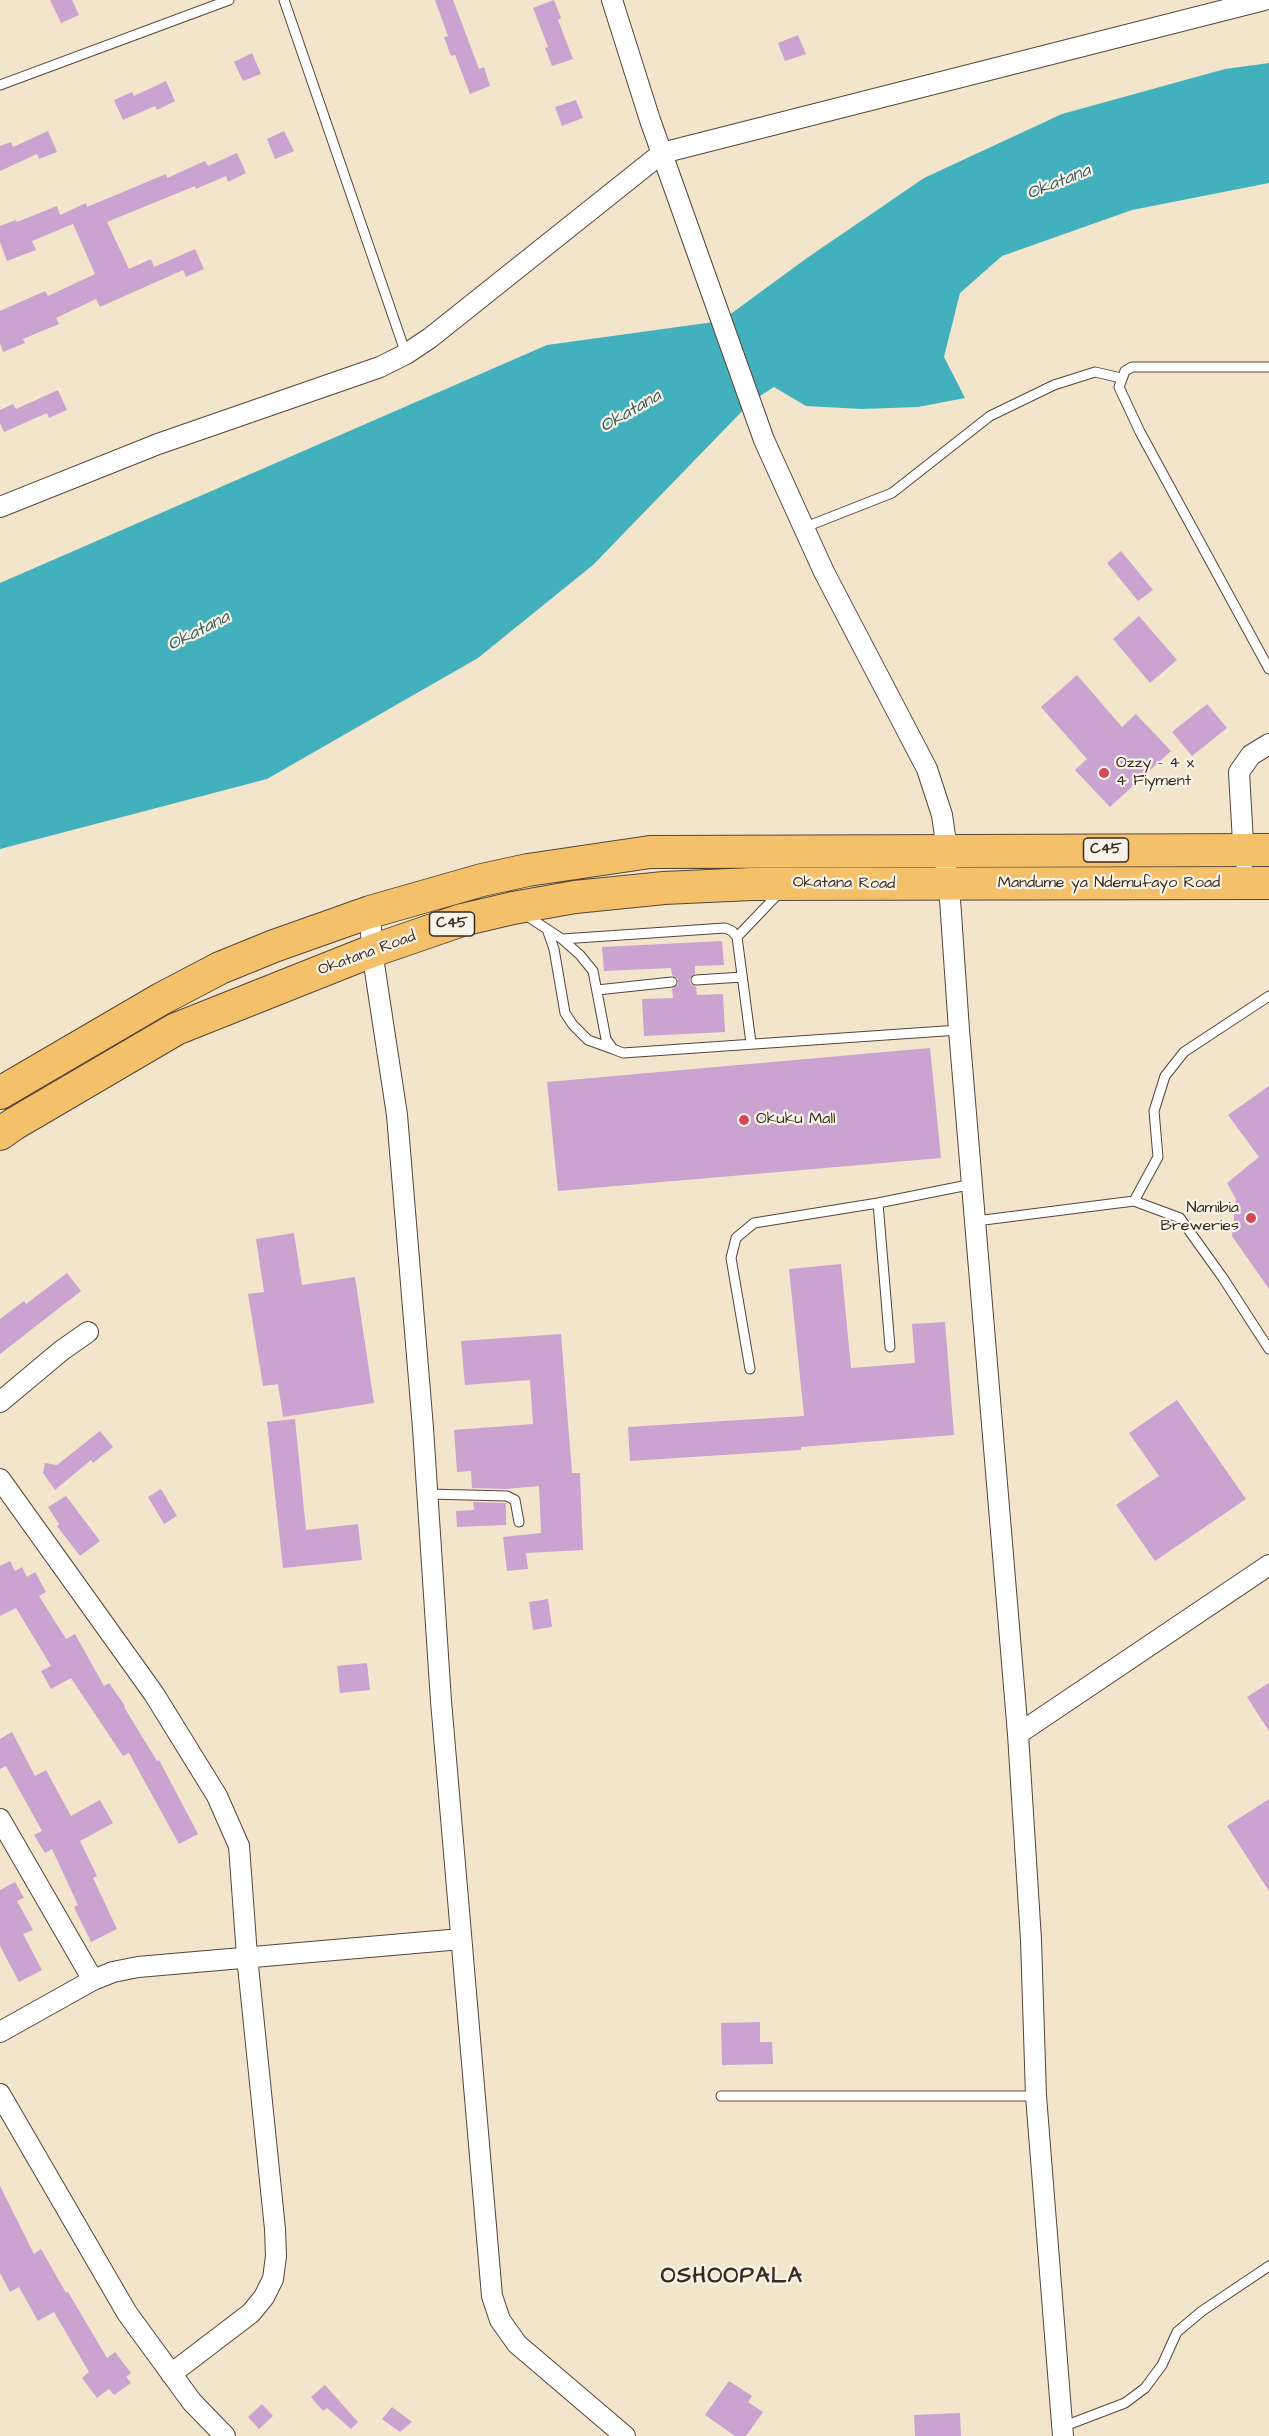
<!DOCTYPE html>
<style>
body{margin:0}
canvas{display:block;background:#f2e5cc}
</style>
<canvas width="1269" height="2436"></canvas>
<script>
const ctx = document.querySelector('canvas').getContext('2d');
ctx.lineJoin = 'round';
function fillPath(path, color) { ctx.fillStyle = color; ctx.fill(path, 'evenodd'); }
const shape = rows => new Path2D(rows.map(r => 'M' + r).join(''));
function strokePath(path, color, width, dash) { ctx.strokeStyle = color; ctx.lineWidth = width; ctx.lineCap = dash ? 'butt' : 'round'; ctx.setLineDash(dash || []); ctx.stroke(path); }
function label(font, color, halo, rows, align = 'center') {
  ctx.font = font + ' "Architects Daughter",sans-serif'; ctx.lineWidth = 4.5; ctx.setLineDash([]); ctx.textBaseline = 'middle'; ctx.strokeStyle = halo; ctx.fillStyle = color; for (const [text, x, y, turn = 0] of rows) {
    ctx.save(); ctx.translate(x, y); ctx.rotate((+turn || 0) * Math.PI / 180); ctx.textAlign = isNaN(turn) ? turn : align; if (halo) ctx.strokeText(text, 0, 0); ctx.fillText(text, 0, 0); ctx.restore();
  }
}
const water = shape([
 [1269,63,1269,183,1132,210,1002,256,960,293,944,357,965,398,918,407,862,409,806,406,774,387,751,402,593,565,478,658,267,779,0,849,0,583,547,345,721,321,807,258,924,178,1062,114,1225,69]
]);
const building = shape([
 [50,0,72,0,79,15,61,23],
 [435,0,453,0,479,69,484,67,490,86,470,94,455,55,451,56,444,37,448,36],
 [554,0,561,18,558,20,573,59,552,66,545,48,548,47,533,8],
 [798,35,806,54,785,61,778,43],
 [252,53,261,74,243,81,234,62],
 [166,81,175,101,157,110,155,106,123,120,114,100,132,92,134,96],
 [576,100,583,118,562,126,555,107],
 [48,131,57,152,39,159,37,154,0,171,0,146,11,142,13,147],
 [284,131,294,151,275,159,267,139],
 [237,153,246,173,228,182,226,176,196,189,195,186,107,222,129,269,151,259,154,267,195,249,204,269,186,277,183,270,100,307,96,299,56,318,59,324,23,339,25,343,3,352,0,343,0,311,45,291,48,296,95,274,73,224,32,241,36,250,7,261,0,242,0,226,16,220,17,222,57,206,60,215,86,203,87,207,166,174,167,178,205,161,208,166],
 [58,390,67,410,49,418,47,413,4,432,0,423,0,410,13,404,16,409],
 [1121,551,1153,590,1138,601,1107,563],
 [1139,616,1177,660,1150,683,1113,639],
 [1077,675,1122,727,1136,714,1171,751,1110,807,1075,770,1087,759,1041,707],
 [1207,704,1227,728,1192,756,1172,732],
 [722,941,724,965,695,966,695,973,689,980,691,984,696,987,697,995,723,994,725,1032,644,1036,642,999,673,998,672,989,678,985,678,979,672,975,671,968,604,971,602,947],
 [930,1048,941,1158,558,1191,547,1082],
 [1269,1086,1269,1289,1232,1236,1236,1199,1227,1183,1259,1157,1228,1115],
 [294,1233,302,1285,355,1277,374,1403,283,1417,278,1384,263,1386,248,1294,264,1292,256,1239],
 [841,1264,851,1368,915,1363,912,1324,945,1322,954,1435,801,1447,801,1450,630,1461,628,1427,804,1416,789,1269],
 [67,1273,81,1291,0,1354,0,1319,24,1301,26,1304],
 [561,1334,572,1473,580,1473,583,1550,526,1553,528,1569,507,1571,503,1537,541,1533,539,1486,505,1489,472,1488,471,1471,457,1472,454,1430,533,1424,530,1380,465,1385,461,1341],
 [1177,1400,1246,1499,1155,1561,1116,1505,1159,1476,1129,1433],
 [295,1419,306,1530,358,1524,362,1560,283,1568,267,1422],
 [100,1431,113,1447,93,1463,91,1460,55,1490,43,1473,45,1463,57,1465],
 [161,1489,177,1516,164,1524,148,1497],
 [66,1496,100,1541,80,1556,57,1526,59,1524,48,1507],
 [473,1502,506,1503,506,1525,457,1527,456,1511,474,1510],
 [10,1561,15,1571,22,1567,27,1577,35,1572,46,1592,39,1596,66,1639,75,1634,104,1686,109,1683,125,1706,124,1707,157,1761,159,1760,198,1834,179,1844,129,1753,123,1756,71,1678,51,1689,41,1671,51,1666,16,1608,0,1616,0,1566],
 [548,1599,552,1627,533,1630,529,1602],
 [367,1663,370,1690,340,1693,337,1666],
 [1269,1683,1269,1731,1247,1697],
 [12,1732,35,1776,46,1770,71,1816,100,1800,113,1823,80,1841,97,1876,93,1878,117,1929,91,1942,74,1907,78,1905,52,1849,45,1853,34,1835,42,1831,6,1766,0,1769,0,1739],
 [1269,1799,1269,1891,1227,1826],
 [15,1882,24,1898,17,1901,33,1930,23,1934,42,1970,19,1982,0,1946,0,1890],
 [760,2022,760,2042,772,2042,773,2064,722,2065,721,2023],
 [0,2186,34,2254,41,2249,66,2293,68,2292,107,2358,115,2352,131,2373,126,2377,131,2383,114,2395,109,2389,97,2398,82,2378,89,2372,54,2312,38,2321,19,2287,10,2292,0,2273],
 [729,2381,752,2396,748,2402,763,2412,746,2436,735,2436,705,2415],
 [325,2385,358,2422,351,2429,327,2408,323,2411,311,2397],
 [262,2404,273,2416,259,2429,248,2417],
 [392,2407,412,2422,400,2432,382,2419],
 [960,2413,961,2436,915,2436,914,2415]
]);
const service = shape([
 [284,0,406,354],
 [0,85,229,0],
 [1269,367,1132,367,1125,371,1119,387,1140,432,1269,669],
 [803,528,892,493,990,416,1054,385,1095,372,1121,378],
 [524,914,562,939,580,955,593,971,606,1039,613,1049,623,1053,959,1030],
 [547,929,554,949,565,1013,573,1025,588,1040,613,1049],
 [737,937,781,891],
 [562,939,725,928,732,931,737,937,751,1043],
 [696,980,742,977],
 [597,990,672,982],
 [1134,1201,1158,1157,1154,1111,1165,1076,1184,1052,1269,996],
 [878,1203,890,1347],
 [976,1221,1134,1201,1180,1218,1223,1278,1269,1349],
 [750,1369,731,1258,736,1238,754,1223,878,1203,973,1184],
 [428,1494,507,1496,515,1500,519,1522],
 [721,2096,1036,2096],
 [1062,2427,1125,2403,1145,2388,1162,2365,1177,2332,1202,2311,1269,2266]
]);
const minor = shape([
 [612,0,650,120,764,440,824,572,927,769,942,815,945,836,943,851,949,885,959,1030,1018,1734,1031,1940,1036,2096,1063,2436],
 [0,507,158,444,380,367,406,354,430,338,662,153,1264,0],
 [1244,860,1239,772,1251,755,1269,744],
 [370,912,372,951,397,1115,423,1428,441,1701,492,2296,500,2320,517,2344,625,2436],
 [0,1402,61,1351,88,1332],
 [0,1479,154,1694,217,1796,239,1846,247,1956,275,2229,276,2256,273,2279,264,2297,251,2313,171,2374],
 [1018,1734,1269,1565],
 [0,1819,93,1980],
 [0,2032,93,1980,113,1972,138,1967,461,1939],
 [0,2094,127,2313,192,2402,225,2436]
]);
const primary = shape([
 [0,1093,161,999,220,968,274,946,370,912,482,880,528,870,650,852,1269,850],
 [0,1134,14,1124,176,1029,372,951,462,920,513,908,575,897,664,888,752,884,1269,883]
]);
const markers = [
 [1104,773,6,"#d1495b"],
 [744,1120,6,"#d1495b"],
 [1251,1218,6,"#d1495b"]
];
const shields = [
 [1106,850,45],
 [452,924,45]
];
const shieldNames = [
 ["C45",1106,850],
 ["C45",452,924]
];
const poiNames = [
 ["Ozzy - 4 x",1116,764],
 ["4 Fiyment",1116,782],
 ["Okuku Mall",756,1120],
 ["Namibia",1239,1209,"right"],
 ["Breweries",1239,1227,"right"]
];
const streetNames = [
 ["Okatana Road",844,884,1],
 ["Mandume ya Ndemufayo Road",1109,884],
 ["Okatana Road",367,954,-20]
];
const waterNames = [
 ["Okatana",1059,183,-22],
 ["Okatana",631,412,-30],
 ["Okatana",199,632,-27]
];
const districtNames = [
 ["OSHOOPALA",732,2277]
];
fillPath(water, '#42b1bd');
fillPath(building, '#caa3d0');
strokePath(service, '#564638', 11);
strokePath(minor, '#564638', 22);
strokePath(primary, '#564638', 34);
strokePath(service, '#fff', 9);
strokePath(minor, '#fff', 20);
strokePath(primary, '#f4c16a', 32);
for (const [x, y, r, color] of markers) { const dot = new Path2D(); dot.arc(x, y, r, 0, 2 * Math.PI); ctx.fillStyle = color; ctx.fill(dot); strokePath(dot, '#f7f3e8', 2); }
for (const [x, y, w] of shields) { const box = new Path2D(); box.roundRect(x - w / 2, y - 12, w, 24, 4.5); ctx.fillStyle = '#f7f3e8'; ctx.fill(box); strokePath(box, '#3b2a1e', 1.5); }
label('bold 15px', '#3b2a1e', null, shieldNames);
label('16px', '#3b2a1e', '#f7f3e8', poiNames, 'left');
label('16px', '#3b2a1e', '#f7f3e8', streetNames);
label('italic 18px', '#3d5956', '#f7f3e8', waterNames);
ctx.letterSpacing = '1.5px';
label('bold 22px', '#3b2a1e', '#f7f3e8', districtNames);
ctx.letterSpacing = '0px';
</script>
